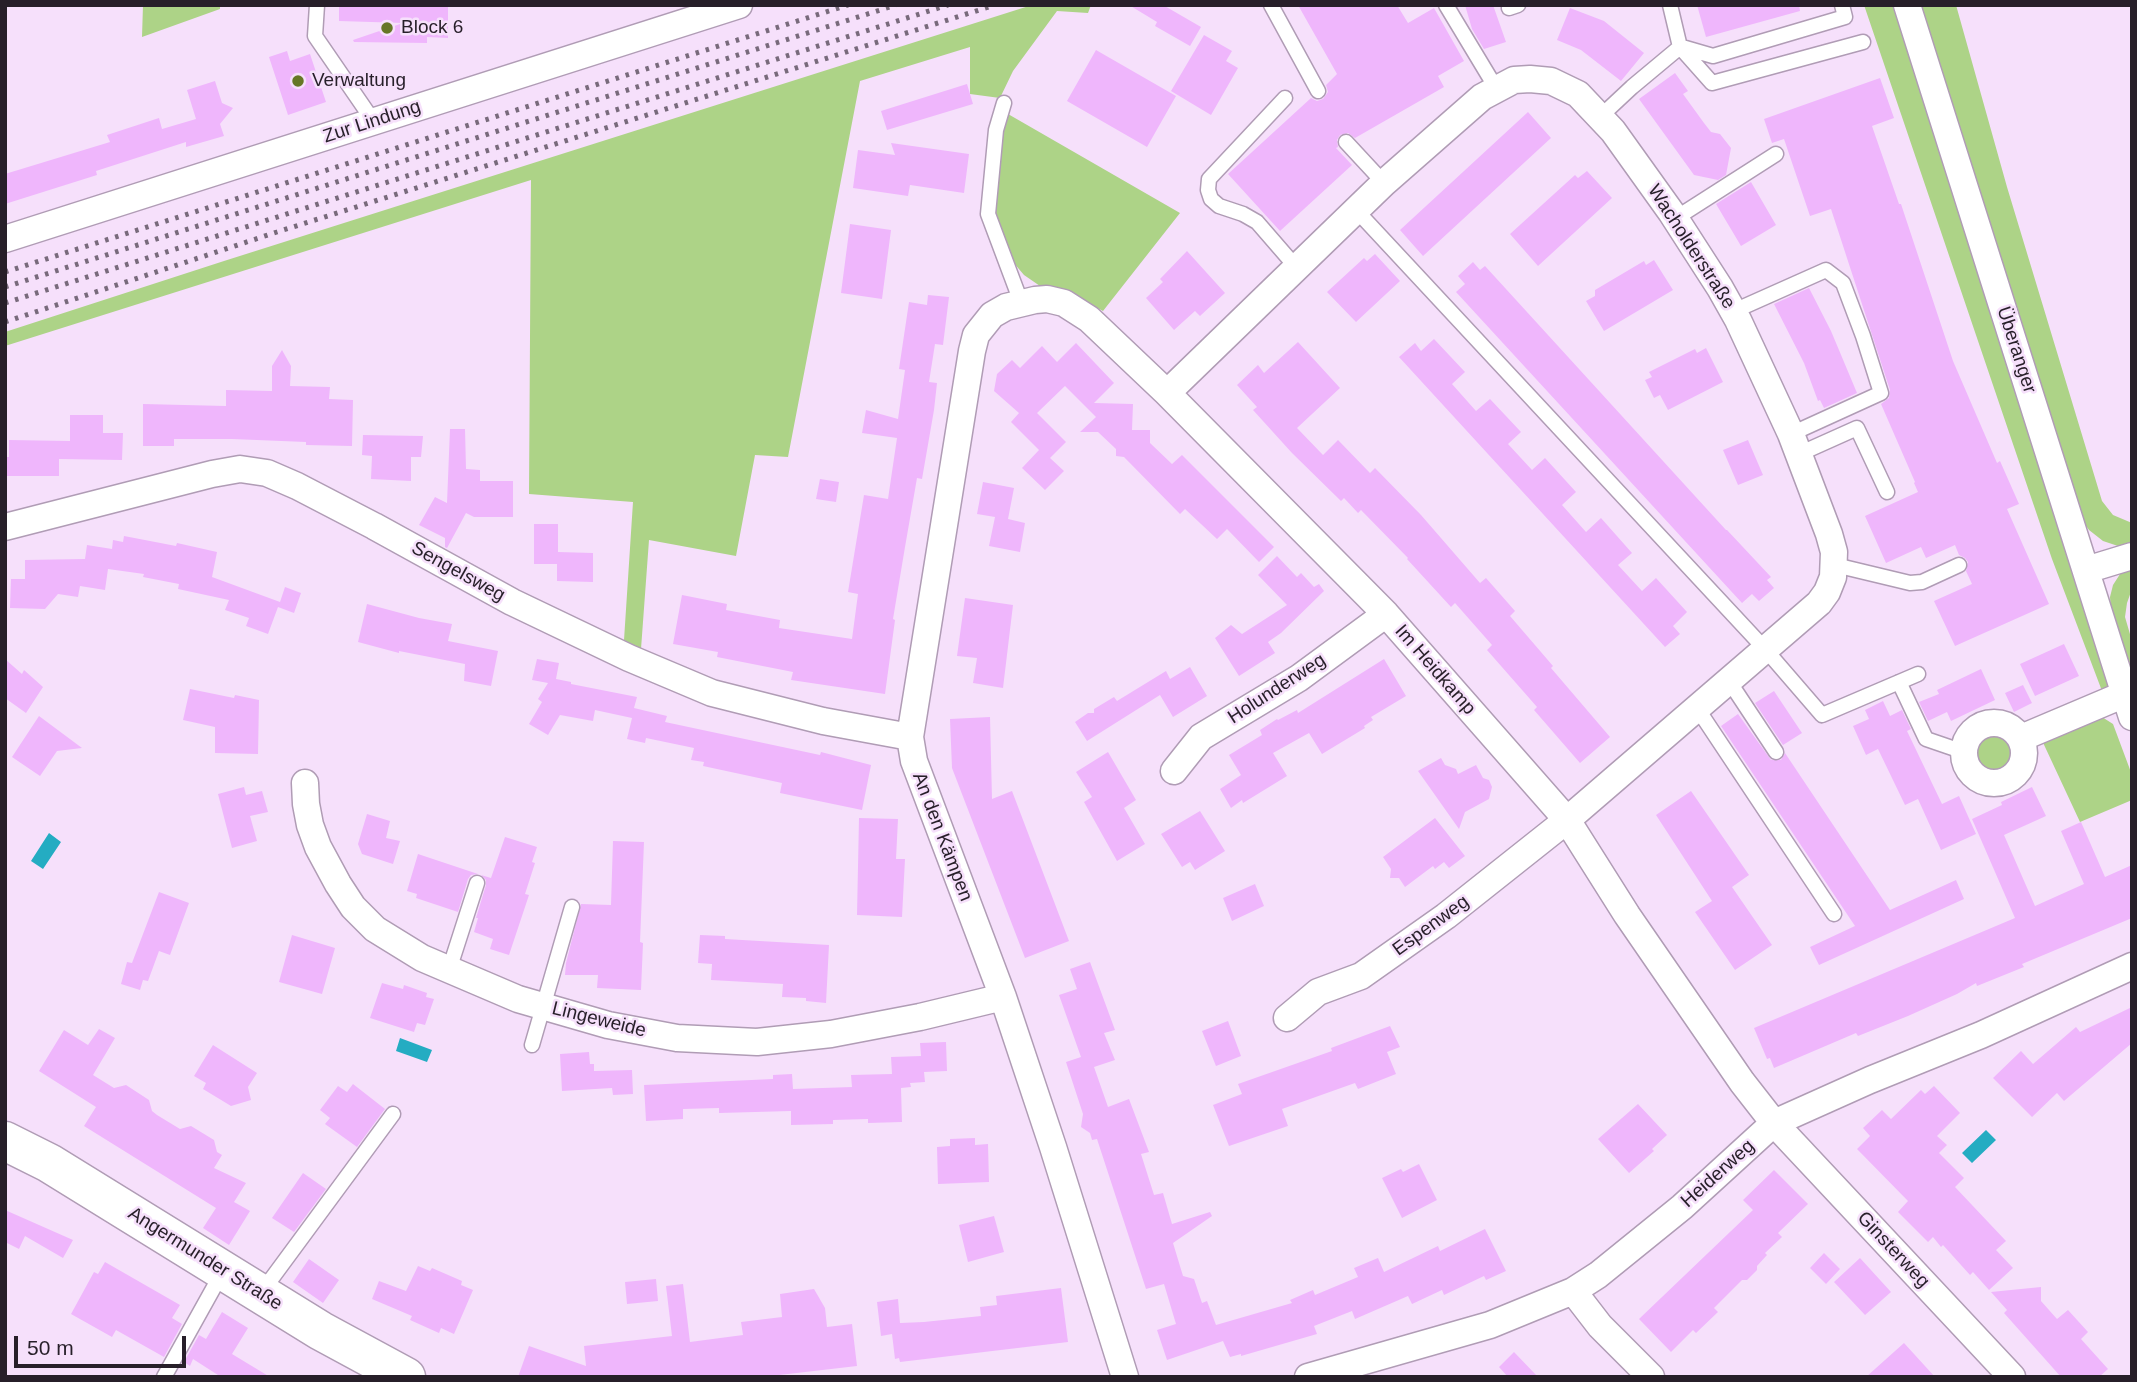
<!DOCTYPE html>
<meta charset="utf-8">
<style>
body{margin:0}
#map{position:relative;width:2137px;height:1382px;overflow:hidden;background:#f6e0fb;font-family:Arial,sans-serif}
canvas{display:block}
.frame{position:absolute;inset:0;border:7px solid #271f29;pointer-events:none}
.scale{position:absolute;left:14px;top:1336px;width:172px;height:32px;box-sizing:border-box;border:4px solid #271f29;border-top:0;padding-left:9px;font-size:21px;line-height:24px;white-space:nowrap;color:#271f29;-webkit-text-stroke:5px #f6e0fb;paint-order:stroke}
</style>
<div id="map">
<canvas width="2137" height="1382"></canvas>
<div class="frame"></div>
<div class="scale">50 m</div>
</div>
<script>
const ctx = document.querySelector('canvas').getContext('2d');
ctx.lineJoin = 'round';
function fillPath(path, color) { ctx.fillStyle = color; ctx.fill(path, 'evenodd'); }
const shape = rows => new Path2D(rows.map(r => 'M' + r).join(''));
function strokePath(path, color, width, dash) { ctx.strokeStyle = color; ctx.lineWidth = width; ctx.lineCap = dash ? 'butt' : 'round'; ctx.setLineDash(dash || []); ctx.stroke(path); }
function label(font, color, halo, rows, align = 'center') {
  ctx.font = font + ' Arial,sans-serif'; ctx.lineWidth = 5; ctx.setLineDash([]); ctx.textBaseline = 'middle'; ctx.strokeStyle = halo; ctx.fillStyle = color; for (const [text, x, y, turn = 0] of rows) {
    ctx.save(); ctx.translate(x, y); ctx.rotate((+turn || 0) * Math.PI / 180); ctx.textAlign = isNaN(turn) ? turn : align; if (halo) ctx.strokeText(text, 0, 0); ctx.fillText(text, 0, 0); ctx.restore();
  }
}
const green = shape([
 [143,5,220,5,220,9,142,37],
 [1032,5,1091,5,1088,13,1057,11,1013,71,1000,98,970,94,970,47,860,81,788,457,755,455,736,556,649,540,641,649,624,640,633,502,529,494,531,180,5,346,5,332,224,261],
 [1864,5,1894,5,2115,687,2102,691,2052,559],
 [1920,5,1956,5,2007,187,2102,501,2113,515,2132,523,2132,546,2118,546,2103,541,2089,530,2077,513],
 [1008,114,1180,213,1103,311,1068,292,1040,286,1024,275,1013,262,996,215,995,194,1000,130],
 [2132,565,2132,589,2127,603,2125,617,2132,641,2132,678,2111,613,2110,597,2113,585,2122,571],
 [2102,717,2113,724,2132,775,2132,800,2080,822,2039,734],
 '1970 753a23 23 0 1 1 46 0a23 23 0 1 1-46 0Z'
]);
const water = shape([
 [49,833,61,842,43,869,31,861],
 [400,1038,432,1050,427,1062,396,1051],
 [1986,1130,1996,1140,1972,1163,1962,1153]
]);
const building = shape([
 [339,5,448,5,448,38,427,37,427,43,354,42,353,40,403,23,339,21],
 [1129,5,1163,5,1201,27,1190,46,1155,26,1157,22],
 [1298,5,1397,5,1408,23,1434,8,1464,61,1438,76,1444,87,1355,138,1348,133,1340,135,1337,140,1338,147,1336,148,1352,165,1280,231,1228,174,1311,98,1317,101,1323,99,1328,92,1326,85,1337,74],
 [1465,5,1493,5,1506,42,1484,49,1472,29],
 [1697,5,1799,5,1800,11,1706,37],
 [1570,8,1604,21,1644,53,1621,81,1581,50,1557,40],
 [1204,35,1232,51,1226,61,1238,68,1211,115,1171,91],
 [1096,50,1176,96,1147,147,1067,101],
 [287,51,290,61,310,54,326,102,288,115,269,57],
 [1675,73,1688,91,1683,94,1704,123,1711,132,1720,134,1731,148,1726,175,1718,180,1694,175,1639,99],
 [1880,78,1894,118,1872,126,1899,204,1901,204,1953,361,1997,463,2000,461,2019,504,2007,509,2049,604,1955,646,1934,601,1972,584,1966,571,1968,562,1965,558,1959,555,1955,545,1926,558,1921,547,1886,563,1865,516,1918,492,1914,483,1915,482,1881,404,1889,398,1890,390,1831,209,1810,216,1784,139,1772,143,1764,119],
 [215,81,222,103,233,108,220,124,224,136,186,147,186,142,96,171,97,175,5,204,5,174,110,142,107,135,159,118,162,129,196,119,187,90],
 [967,84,973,104,887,130,881,111],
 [1528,112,1551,138,1423,256,1400,230],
 [891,143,969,154,964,193,910,185,908,196,853,188,858,150,895,155],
 [1587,171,1612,198,1538,266,1510,234,1575,175,1578,178],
 [1751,182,1776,225,1741,246,1716,204],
 [850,224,891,230,882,299,841,293],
 [1187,251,1225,293,1200,316,1195,311,1174,330,1146,298,1163,282,1160,279],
 [1375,254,1400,281,1356,322,1327,292,1364,258,1367,261],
 [1654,260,1673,290,1604,331,1586,301,1595,296,1595,290,1644,261,1646,265],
 [1473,262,1480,270,1485,266,1726,530,1727,530,1771,577,1767,580,1774,588,1759,601,1752,594,1742,603,1456,292,1465,284,1458,276],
 [1809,288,1831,331,1857,393,1824,408,1820,400,1818,401,1804,363,1774,304],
 [928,295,949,297,943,345,935,344,929,382,937,383,934,410,922,479,917,478,905,547,893,619,895,620,885,694,791,680,793,672,717,657,718,652,673,644,682,595,727,604,726,610,780,620,779,628,852,639,858,594,848,592,864,495,888,499,897,438,862,433,866,410,898,419,905,370,899,369,909,302,927,305],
 [1434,339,1465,372,1452,384,1476,411,1490,399,1521,432,1508,444,1532,470,1545,458,1576,492,1562,505,1586,532,1601,518,1632,553,1618,565,1642,591,1656,578,1687,612,1673,626,1680,634,1665,647,1399,357,1415,343,1421,351],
 [1298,342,1340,388,1297,428,1323,455,1338,440,1370,473,1375,468,1421,515,1480,583,1486,578,1515,611,1510,616,1553,666,1551,668,1610,737,1580,763,1534,710,1537,707,1487,650,1492,645,1455,603,1451,607,1407,559,1408,558,1361,510,1358,513,1344,498,1341,501,1292,453,1253,410,1257,407,1237,385,1258,365,1264,373],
 [1076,343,1114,383,1094,403,1133,404,1132,430,1150,430,1150,443,1172,464,1182,455,1274,547,1259,562,1227,529,1217,539,1185,509,1180,514,1124,457,1116,456,1116,449,1098,432,1080,432,1096,417,1065,386,1037,413,1066,442,1050,458,1064,471,1045,490,1022,468,1039,450,1011,422,1019,413,994,391,997,374,1012,360,1020,368,1042,346,1057,362],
 [1706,348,1723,382,1668,410,1660,395,1654,398,1645,380,1652,377,1649,372,1695,349,1697,353],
 [282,350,291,366,290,386,330,387,329,399,353,400,352,446,306,445,306,442,232,439,174,439,174,446,143,446,143,404,226,406,226,390,272,391,272,366],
 [70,415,103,415,103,433,123,433,122,460,59,459,59,476,5,476,5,457,9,457,9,440,70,441],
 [450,429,465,429,466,469,480,470,480,481,513,481,513,517,474,517,466,513,447,548,445,547,445,538,419,525,435,497,447,503],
 [363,435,423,436,421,457,411,457,411,481,371,479,372,456,362,455],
 [1748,440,1763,475,1738,485,1723,450],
 [820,479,839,482,836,502,816,499],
 [983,482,1014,488,1008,519,1025,523,1020,552,989,546,995,517,977,514],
 [534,524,558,524,558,552,593,553,593,582,557,581,557,564,534,564],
 [124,536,176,546,177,543,217,552,212,577,280,602,285,587,301,593,294,613,278,607,268,634,246,626,249,618,225,610,229,600,178,589,179,584,143,577,144,574,108,569,105,590,80,586,78,597,58,594,45,609,10,608,11,579,25,579,25,560,85,559,87,545,112,549,113,540,123,542],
 [1277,556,1297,577,1301,573,1314,587,1319,584,1324,591,1281,633,1268,642,1275,653,1239,676,1215,638,1231,625,1242,634,1287,605,1258,575],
 [965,598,1013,605,1003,688,973,683,977,658,957,656],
 [367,604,419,618,452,624,448,641,498,651,491,686,464,681,465,664,399,651,399,653,358,642],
 [2064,644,2079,676,2035,696,2020,664],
 [5,659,22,674,24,670,43,687,26,713,5,698],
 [537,659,559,663,556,679,571,682,571,684,637,697,634,708,667,716,665,722,820,755,821,752,871,765,862,810,780,793,782,783,703,766,704,762,691,760,694,748,646,738,645,743,627,739,632,718,595,710,593,721,560,715,548,735,529,724,542,702,538,699,548,683,532,680],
 [1384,659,1406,696,1371,717,1373,720,1364,726,1365,728,1322,754,1309,733,1273,753,1287,776,1243,803,1242,800,1231,808,1220,789,1241,775,1229,755,1262,735,1260,730,1277,719,1278,720,1297,710,1298,713],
 [1190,667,1207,696,1173,717,1160,695,1087,741,1075,722,1088,713,1094,713,1094,709,1114,697,1117,701,1166,671,1170,679],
 [1981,669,1995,700,1951,721,1947,712,1928,721,1919,702,1939,694,1937,690],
 [2023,685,2032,703,2014,712,2005,693],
 [190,689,234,698,235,695,259,700,258,754,215,753,215,727,183,720],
 [1774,691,1802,733,1783,745,1755,703],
 [1883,701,1890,716,1902,710,1911,729,1907,731,1942,804,1959,796,1976,834,1941,850,1918,799,1905,805,1878,749,1866,755,1853,726,1869,719,1865,710],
 [1738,714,1771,760,1781,760,1785,753,1890,910,1956,880,1964,899,1819,965,1810,947,1855,926,1721,726],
 [39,716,82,748,57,751,40,776,12,757],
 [990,717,992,799,1012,791,1069,941,1025,958,952,768,950,719],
 [1108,752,1136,800,1124,808,1145,844,1117,861,1084,802,1092,797,1076,772],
 [1441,758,1445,765,1456,769,1458,774,1476,765,1483,778,1489,780,1492,787,1489,799,1465,812,1459,829,1418,771],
 [244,787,246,795,262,791,268,812,250,816,257,841,232,848,218,794],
 [2032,787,2046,816,2004,835,2035,906,2084,884,2061,831,2081,822,2105,877,2132,865,2132,918,2022,964,2024,967,1977,986,1976,983,1957,994,1908,1016,1858,1036,1856,1033,1774,1068,1770,1058,1767,1059,1754,1028,2015,918,1972,819,2002,805,2001,802],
 [1691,791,1749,875,1732,887,1772,945,1735,970,1695,912,1712,901,1656,815],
 [1200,811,1225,851,1195,870,1190,862,1182,867,1161,834],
 [367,814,390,821,386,838,400,841,393,864,362,854,358,844],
 [859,818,898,819,896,859,905,859,902,917,857,915],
 [1435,818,1465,856,1449,868,1444,862,1435,869,1433,866,1405,887,1399,878,1390,878,1391,869,1383,857],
 [505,837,537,847,532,862,535,863,525,894,529,895,509,955,490,949,493,939,474,932,478,918,476,918,486,885,486,880,481,875,491,878],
 [613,841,644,842,640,942,643,943,641,990,597,988,598,975,565,975,566,963,581,904,611,905],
 [418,854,478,874,471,875,468,879,458,912,416,898,417,894,407,891],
 [1255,884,1264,906,1232,921,1223,898],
 [159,892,189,903,170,955,159,951,148,981,143,980,140,990,121,984,127,962,132,963],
 [292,935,335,948,322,994,279,982],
 [700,935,725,936,725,939,829,945,826,1003,806,1001,806,998,782,997,783,984,711,980,712,964,698,963],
 [1090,962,1115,1030,1104,1033,1115,1060,1094,1067,1108,1107,1129,1099,1149,1152,1141,1154,1154,1195,1163,1193,1172,1224,1210,1212,1212,1216,1173,1243,1183,1276,1194,1279,1202,1303,1207,1301,1216,1325,1292,1303,1290,1300,1313,1290,1315,1295,1358,1277,1354,1268,1378,1258,1384,1272,1438,1246,1440,1251,1485,1229,1506,1271,1486,1280,1484,1276,1444,1295,1442,1290,1412,1304,1408,1296,1355,1319,1352,1311,1314,1326,1317,1334,1241,1356,1241,1354,1230,1357,1223,1341,1167,1360,1157,1330,1176,1324,1164,1284,1146,1289,1097,1139,1092,1140,1090,1133,1081,1127,1083,1114,1066,1062,1081,1057,1059,995,1077,989,1070,969],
 [382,983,403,989,404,985,427,993,426,997,434,999,425,1025,417,1023,414,1032,370,1018],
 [2132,1007,2132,1043,2064,1101,2057,1093,2032,1117,1993,1078,2021,1051,2033,1064,2076,1027,2080,1032],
 [1228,1021,1241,1056,1216,1066,1202,1031],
 [1390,1026,1400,1047,1387,1052,1396,1074,1358,1089,1355,1083,1282,1109,1288,1126,1229,1146,1213,1105,1242,1094,1238,1084,1332,1051,1331,1048],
 [99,1029,115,1038,93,1075,114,1088,126,1085,149,1100,152,1111,157,1115,180,1129,191,1126,214,1140,217,1152,222,1155,214,1168,246,1183,234,1202,250,1211,229,1245,203,1228,216,1208,84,1126,96,1107,39,1071,64,1030,88,1045],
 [946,1042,947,1071,924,1072,925,1082,910,1083,911,1087,901,1088,902,1122,868,1123,868,1119,833,1120,833,1124,791,1125,791,1111,719,1113,719,1108,683,1109,683,1119,646,1121,644,1085,773,1079,773,1075,792,1074,793,1089,852,1087,851,1075,892,1074,891,1057,921,1056,920,1043],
 [213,1045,257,1073,248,1087,251,1100,231,1106,203,1089,206,1083,194,1076],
 [589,1052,590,1064,594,1064,594,1071,632,1070,633,1094,613,1095,612,1088,562,1091,560,1054],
 [353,1084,385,1109,357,1147,325,1124,330,1118,320,1110,338,1086,347,1092],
 [1934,1086,1960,1113,1937,1136,1947,1145,1939,1153,1964,1178,1955,1187,2006,1241,1996,1250,2013,1268,1989,1290,1973,1272,1970,1275,1943,1245,1941,1247,1933,1237,1928,1242,1898,1212,1908,1201,1857,1149,1870,1136,1863,1128,1882,1110,1891,1119,1921,1090,1925,1094],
 [1638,1104,1667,1135,1652,1149,1654,1151,1629,1173,1598,1139],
 [975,1138,975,1145,988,1144,989,1182,938,1184,937,1147,950,1146,950,1139],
 [1419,1164,1437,1200,1402,1218,1382,1178,1401,1169,1403,1172],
 [1774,1170,1808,1204,1778,1233,1782,1237,1765,1253,1767,1255,1757,1266,1757,1270,1747,1280,1742,1280,1714,1308,1718,1312,1696,1333,1693,1330,1671,1352,1639,1319,1753,1210,1743,1200],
 [303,1173,326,1189,294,1232,272,1218],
 [5,1210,73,1240,63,1258,25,1236,19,1249,5,1242],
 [994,1216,1004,1252,968,1262,959,1225],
 [1824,1253,1840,1269,1826,1284,1810,1268],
 [1860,1258,1891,1292,1865,1315,1834,1282],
 [309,1259,339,1280,323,1303,293,1282],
 [105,1262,180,1305,172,1318,182,1324,164,1357,116,1330,112,1337,71,1314,94,1272,98,1274],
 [418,1266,430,1271,432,1268,462,1281,461,1285,473,1290,454,1334,441,1328,439,1333,410,1320,412,1316,372,1299,379,1281,406,1291],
 [656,1279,658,1301,627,1304,625,1282],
 [683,1284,690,1342,743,1335,741,1322,782,1317,780,1294,814,1289,825,1308,827,1327,852,1324,857,1366,762,1377,518,1377,529,1346,586,1366,584,1346,672,1336,666,1286],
 [2041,1287,2041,1301,2057,1319,2068,1310,2088,1332,2081,1339,2108,1369,2099,1377,2061,1377,2004,1313,2007,1310,1991,1292],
 [1061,1288,1068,1342,900,1362,899,1358,895,1359,892,1334,881,1336,877,1302,898,1299,900,1323,924,1322,981,1316,980,1307,997,1305,996,1296],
 [222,1312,248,1328,232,1354,270,1377,221,1377,193,1359,190,1366,184,1362,199,1335,206,1339],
 [1904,1343,1935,1377,1866,1377],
 [1514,1352,1538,1377,1508,1377,1499,1367]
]);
const lane = shape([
 [317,5,315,36,374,122],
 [1271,5,1318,91],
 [1446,5,1496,88],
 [1509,8,1518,5],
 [1680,47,1712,83,1863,42],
 [1682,47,1713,56,1845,17,1842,5],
 [1285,98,1209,179,1208,190,1211,199,1219,206,1243,214,1257,222,1296,267],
 [1004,103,996,130,988,214,1021,302],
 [1601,116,1632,87,1680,47,1670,5],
 [1346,142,1384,183],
 [1356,210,1765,649,1822,715,1918,674],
 [1676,218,1776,154],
 [1734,311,1826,270,1843,283,1863,336,1881,393,1791,434],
 [1799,454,1857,428,1887,492],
 [1835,565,1910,583,1922,582,1959,565],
 [1729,681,1776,752],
 [1899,682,1926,739,1964,752],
 [1697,708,1834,914],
 [449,970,477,883],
 [532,1045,572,907],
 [261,1293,393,1114],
 [164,1377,223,1271]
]);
const street = shape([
 [1907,5,2132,717],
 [5,239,739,5],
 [1167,393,1384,183,1482,97,1514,80,1530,79,1551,81,1578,94,1613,131,1671,212,1720,288,1738,320,1791,434,1829,534,1834,552,1833,577,1827,592,1819,603,1567,820,1446,916,1361,976,1318,992,1287,1018],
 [5,527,212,474,240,469,267,473,297,486,374,526,512,602,629,658,712,693,823,721,910,737],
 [2086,570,2132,556],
 '1964 753a30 30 0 1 1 60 0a30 30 0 1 1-60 0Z',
 [2021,738,2125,694],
 [1174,771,1201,737,1299,678,1386,614],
 [305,783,306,804,310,825,318,847,338,884,353,907,375,929,422,958,518,999,608,1025,677,1038,757,1042,831,1034,920,1017,1003,997],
 [1573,1291,1600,1326,1651,1377],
 [1125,1377,1053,1147,1003,997,914,761,910,737,972,351,976,335,992,315,1006,307,1035,300,1047,299,1064,303,1089,319,1167,393,1386,614,1567,820,1627,915,1742,1082,1774,1123,2012,1377],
 [1308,1377,1490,1325,1573,1291,1598,1275,1682,1207,1774,1123,1870,1080,1981,1035,2132,966]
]);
const secondary = shape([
 [5,1141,49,1163,321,1331,406,1377]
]);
const rail = shape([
 [5,272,848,5],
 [5,287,896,5],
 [5,303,948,5],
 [5,322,277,232,995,5]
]);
const markers = [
 [387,28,7,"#667726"],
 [298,81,7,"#667726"]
];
const poiNames = [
 ["Block 6",401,28],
 ["Verwaltung",312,81]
];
const streetNames = [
 ["Zur Lindung",372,122,-18],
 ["Wacholderstraße",1691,247,57],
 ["Überanger",2016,350,72],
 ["Sengelsweg",458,572,29],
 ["Im Heidkamp",1435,670,49],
 ["Holunderweg",1277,689,-33],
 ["An den Kämpen",942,837,69],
 ["Espenweg",1431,926,-36],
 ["Lingeweide",599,1020,14],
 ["Heiderweg",1718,1174,-42],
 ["Ginsterweg",1893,1250,47],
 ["Angermunder Straße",205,1259,32]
];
fillPath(green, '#add387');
fillPath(water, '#24acc2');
fillPath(building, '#efb6fc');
strokePath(lane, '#b09cb5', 17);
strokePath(street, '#b09cb5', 29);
strokePath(secondary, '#b09cb5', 41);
strokePath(lane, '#fff', 14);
strokePath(street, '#fff', 26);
strokePath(secondary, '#fff', 38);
strokePath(rail, '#786a7b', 5, [3.5, 7]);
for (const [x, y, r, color] of markers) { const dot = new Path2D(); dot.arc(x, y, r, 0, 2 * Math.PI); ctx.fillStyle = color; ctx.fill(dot); strokePath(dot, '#f6e0fb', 2.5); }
label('19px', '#271f29', '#f6e0fb', poiNames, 'left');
label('19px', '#271f29', '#f6e0fb', streetNames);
</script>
